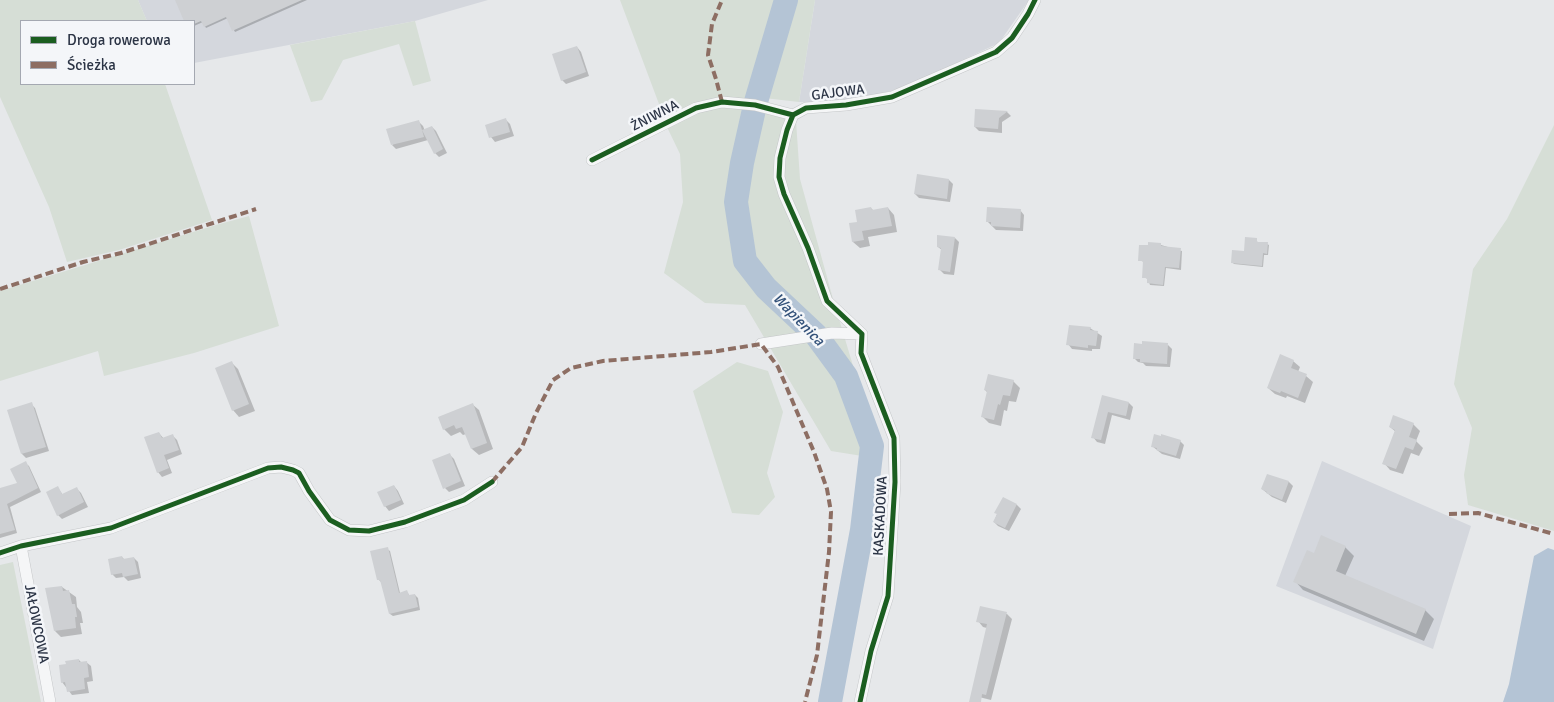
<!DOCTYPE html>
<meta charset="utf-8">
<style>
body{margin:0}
#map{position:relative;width:1554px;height:702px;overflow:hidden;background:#e6e8ea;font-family:Signika,sans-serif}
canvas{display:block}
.legend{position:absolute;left:20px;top:20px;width:175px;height:65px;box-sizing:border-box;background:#f4f6f9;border:1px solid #a4a8b1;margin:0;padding:6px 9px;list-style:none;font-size:15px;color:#2b3445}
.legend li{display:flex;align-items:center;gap:10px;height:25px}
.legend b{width:25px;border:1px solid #a4a8b1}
</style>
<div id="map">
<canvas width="1554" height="702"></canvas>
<ul class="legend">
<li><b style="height:6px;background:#1b5e20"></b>Droga rowerowa</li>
<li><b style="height:6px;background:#8d6e63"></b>Ścieżka</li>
</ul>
</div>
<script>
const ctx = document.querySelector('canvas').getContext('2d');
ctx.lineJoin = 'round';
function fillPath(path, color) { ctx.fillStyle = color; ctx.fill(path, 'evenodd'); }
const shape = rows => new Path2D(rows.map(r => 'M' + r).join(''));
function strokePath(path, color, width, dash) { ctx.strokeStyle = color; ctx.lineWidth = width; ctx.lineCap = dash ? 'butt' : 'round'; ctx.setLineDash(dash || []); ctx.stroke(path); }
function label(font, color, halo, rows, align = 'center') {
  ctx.font = font + ' Signika,sans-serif'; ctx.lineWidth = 5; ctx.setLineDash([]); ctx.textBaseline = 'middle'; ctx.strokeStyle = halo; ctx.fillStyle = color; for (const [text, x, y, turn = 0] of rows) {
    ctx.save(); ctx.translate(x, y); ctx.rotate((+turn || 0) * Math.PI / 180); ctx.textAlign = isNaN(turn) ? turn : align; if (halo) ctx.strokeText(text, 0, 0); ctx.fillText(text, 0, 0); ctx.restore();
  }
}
const built = shape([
 [138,0,488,0,415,21,194,63,194,21,147,21],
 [815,0,1029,0,999,43,907,86,866,98,833,103,799,102],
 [1322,461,1471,526,1433,649,1276,586]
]);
const green = shape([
 [0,0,138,0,147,21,21,21,21,84,165,84,212,220,119,250,67,262,49,207,0,97],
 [620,0,775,0,745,100,665,120],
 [794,0,815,0,799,102,764,98],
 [415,21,431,81,413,86,399,44,343,60,322,100,311,102,290,45],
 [722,105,744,105,796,121,800,179,833,299,881,459,831,451,745,305,705,303,664,273,683,202,680,154,666,125,697,112],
 [1554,125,1554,531,1468,505,1464,475,1472,428,1454,384,1473,269,1507,219],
 [249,216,279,326,194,353,104,376,98,351,0,381,0,291,216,225],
 [737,362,768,371,783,412,767,473,775,497,759,515,732,513,693,391],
 [13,562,41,702,0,702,0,565]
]);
const water = shape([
 [1548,548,1554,550,1554,702,1503,702,1509,684,1534,556]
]);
const shadow = shape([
 [176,0,307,0,235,32,228,18,206,28,203,22,194,26,194,21,186,21],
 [577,47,581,52,589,76,566,84,562,80],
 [976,110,1007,112,1011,116,1002,122,1002,133,979,131,975,127],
 [506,120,510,124,514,136,495,142,491,137],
 [419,122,423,126,425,131,432,127,436,131,447,153,439,157,435,153,428,140,396,149,392,145],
 [949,180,953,184,950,202,919,198,915,194],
 [871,208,874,211,888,208,894,215,897,232,868,237,870,246,860,248,853,242,858,223],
 [1020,210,1024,215,1023,231,996,230,987,221],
 [955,238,959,242,954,275,944,274,940,270,942,250,938,247],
 [1256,239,1258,243,1267,244,1269,245,1268,255,1264,255,1263,267,1234,264,1233,263,1245,252],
 [1161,245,1182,251,1181,270,1166,268,1164,286,1150,285,1148,279,1143,277,1144,262,1139,260],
 [1090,328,1102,336,1100,349,1092,349,1092,351,1072,349,1068,344],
 [1168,345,1172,349,1170,367,1146,366,1143,363,1138,362,1134,358],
 [1293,361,1300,367,1298,372,1306,376,1313,382,1305,403,1287,396,1286,398,1275,394,1268,388],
 [232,363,238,369,255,411,239,417,233,410],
 [1013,381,1020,388,1016,402,1009,401,1007,411,1004,410,1001,426,989,423,982,416,988,393,985,390],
 [1103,396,1129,403,1133,407,1130,420,1112,415,1105,444,1097,442,1093,437],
 [31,404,35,408,49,451,26,458,22,454,9,410],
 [472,404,479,410,493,449,479,455,472,449,466,434,463,435,460,432,451,436,444,429],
 [1413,424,1420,431,1416,441,1423,448,1419,456,1411,453,1403,474,1390,470,1384,463,1396,432,1390,427],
 [159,433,164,439,173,436,177,440,182,454,167,460,172,473,162,477,158,472],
 [1180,441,1184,445,1180,459,1162,454,1152,446],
 [450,455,454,459,465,486,449,492,445,488],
 [25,463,29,466,41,492,10,507,17,533,0,538,0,489,18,484],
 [1268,476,1289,482,1293,486,1286,503,1272,497,1262,489],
 [394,486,398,491,404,504,389,511,385,506],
 [58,488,63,495,77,489,81,493,88,507,62,519,58,515],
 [1003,498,1017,505,1021,509,1009,531,998,526,994,522],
 [1345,547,1354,556,1345,576,1425,610,1434,619,1424,641,1303,590,1295,581,1314,554],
 [387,549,390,551,400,593,407,592,410,596,415,595,418,598,420,610,393,616,390,614,382,583,379,580],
 [122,557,125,560,134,558,138,562,141,578,128,581,124,577,116,578,112,574],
 [62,587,76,597,77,607,81,612,83,623,80,623,82,634,61,637,55,631],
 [981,608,1007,614,1012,619,991,700,979,697,987,628,983,627,978,621],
 [79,660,82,663,86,662,91,666,93,681,87,682,89,693,72,695,62,682]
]);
const river = shape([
 [786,0,755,105,742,163,736,202,745,261,766,288,816,335,846,376,872,446,862,530,830,702]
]);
const building = shape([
 [175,0,302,0,232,31,226,17,204,27,201,21,194,24,194,21,184,21],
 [577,46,586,72,561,81,552,54],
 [975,109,1008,111,999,118,998,129,974,127],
 [506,118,510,132,489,138,485,125],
 [419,120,424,137,391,145,386,129],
 [432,126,443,149,434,154,422,130],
 [917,174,949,179,947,199,914,194],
 [871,207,872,210,888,207,892,226,862,231,864,240,852,242,849,223,857,222,855,210],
 [987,207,1021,209,1020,228,991,226,991,222,986,222],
 [937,235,955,237,950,272,938,270,941,248,937,247],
 [1245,237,1257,238,1257,242,1268,242,1267,254,1263,253,1262,266,1231,263,1232,250,1244,251],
 [1148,242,1161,243,1161,246,1181,248,1179,268,1165,267,1163,285,1147,283,1147,278,1142,278,1143,261,1138,261,1139,245,1148,245],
 [1069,325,1091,327,1090,330,1098,331,1096,346,1088,345,1088,348,1066,345],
 [1142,341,1168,343,1167,364,1140,362,1140,359,1133,359,1134,343,1142,344],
 [1280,354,1294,360,1291,368,1307,374,1298,398,1281,391,1280,393,1267,388],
 [232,361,249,404,232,411,215,368],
 [988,374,1014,380,1010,396,1003,395,1000,405,998,404,994,420,981,417,987,391,984,390],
 [1102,395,1129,402,1126,416,1108,412,1101,440,1091,438],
 [32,402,46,447,21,454,7,410],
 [473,403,487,443,471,449,462,427,456,429,454,425,443,430,438,417],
 [1393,415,1414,423,1409,437,1417,440,1413,450,1405,447,1396,469,1382,464,1395,430,1389,427],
 [159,432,162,438,173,434,179,450,164,455,169,468,157,473,144,437],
 [1154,434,1161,436,1161,434,1181,440,1176,456,1156,450,1157,448,1151,447],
 [450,453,461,481,443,489,432,460],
 [26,461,38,488,7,504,15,530,0,534,0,488,17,483,10,469],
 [1267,474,1289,481,1282,500,1266,493,1267,492,1261,489],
 [394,485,401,500,384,507,377,492],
 [58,486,62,494,77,487,84,502,57,516,46,492],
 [1003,497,1017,504,1005,528,993,522,997,514,994,513],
 [1321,535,1346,546,1336,571,1426,609,1416,634,1293,582,1307,550,1314,553],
 [388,547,399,593,407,590,409,595,415,594,418,607,389,614,380,580,377,580,370,551],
 [122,556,123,559,134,557,138,574,123,577,122,573,111,575,108,559],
 [62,586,63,591,69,590,72,604,75,604,77,617,75,617,76,628,54,631,45,588],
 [980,606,1007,612,986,695,982,694,981,702,969,702,987,624,976,622],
 [79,659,79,662,87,661,89,677,84,678,85,689,67,692,65,682,61,683,59,665,66,664,65,661]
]);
const minor = shape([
 [592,160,696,108,722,102,755,105,793,115],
 [862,334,827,301,808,248,784,194,779,177,780,158,787,130,793,115,806,108,846,105,892,97,996,52,1012,38,1028,14,1035,0],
 [761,344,832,333,862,334],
 [21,546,50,702],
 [0,553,21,546,111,528,268,468,281,467,293,470,299,473,309,491,330,520,349,530,369,531,405,522,464,500,492,482],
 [860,702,871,651,888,596,895,482,894,438,861,353,862,334]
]);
const quiet = shape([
 [722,102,716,79,708,55,712,24,722,0],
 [0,289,83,262,121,253,256,209],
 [492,482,522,447,536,413,553,380,571,368,603,361,711,352,761,344,778,367,814,452,827,489,831,512,829,552,817,655,805,702],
 [1449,514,1478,513,1554,534]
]);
const cycleway = shape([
 [592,160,696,108,722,102,755,105,793,115],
 [0,553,21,546,111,528,268,468,281,467,293,470,299,473,309,491,330,520,349,530,369,531,405,522,464,500,492,482],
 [860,702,871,651,888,596,895,482,894,438,861,353,862,334,827,301,808,248,784,194,779,177,780,158,787,130,793,115,806,108,846,105,892,97,996,52,1012,38,1028,14,1035,0]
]);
const streetNames = [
 ["GAJOWA",838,93,-7],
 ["ŻNIWNA",655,116,-27],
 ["KASKADOWA",881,516,-87],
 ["JAŁOWCOWA",36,624,79]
];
const waterNames = [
 ["Wapienica",798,320,46]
];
fillPath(built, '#d4d7dd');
fillPath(green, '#d6ded6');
fillPath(water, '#b4c4d5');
fillPath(shadow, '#0003');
strokePath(river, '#b4c4d5', 24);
fillPath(building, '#ced0d3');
strokePath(minor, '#c4c6c8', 12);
strokePath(minor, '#f5f6f7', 11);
strokePath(quiet, '#8d6e63', 4, [8, 4]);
strokePath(cycleway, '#1b5e20', 5);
label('14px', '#2b3445', '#f4f6f9', streetNames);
label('italic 15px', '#34527a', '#f4f6f9', waterNames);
</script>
